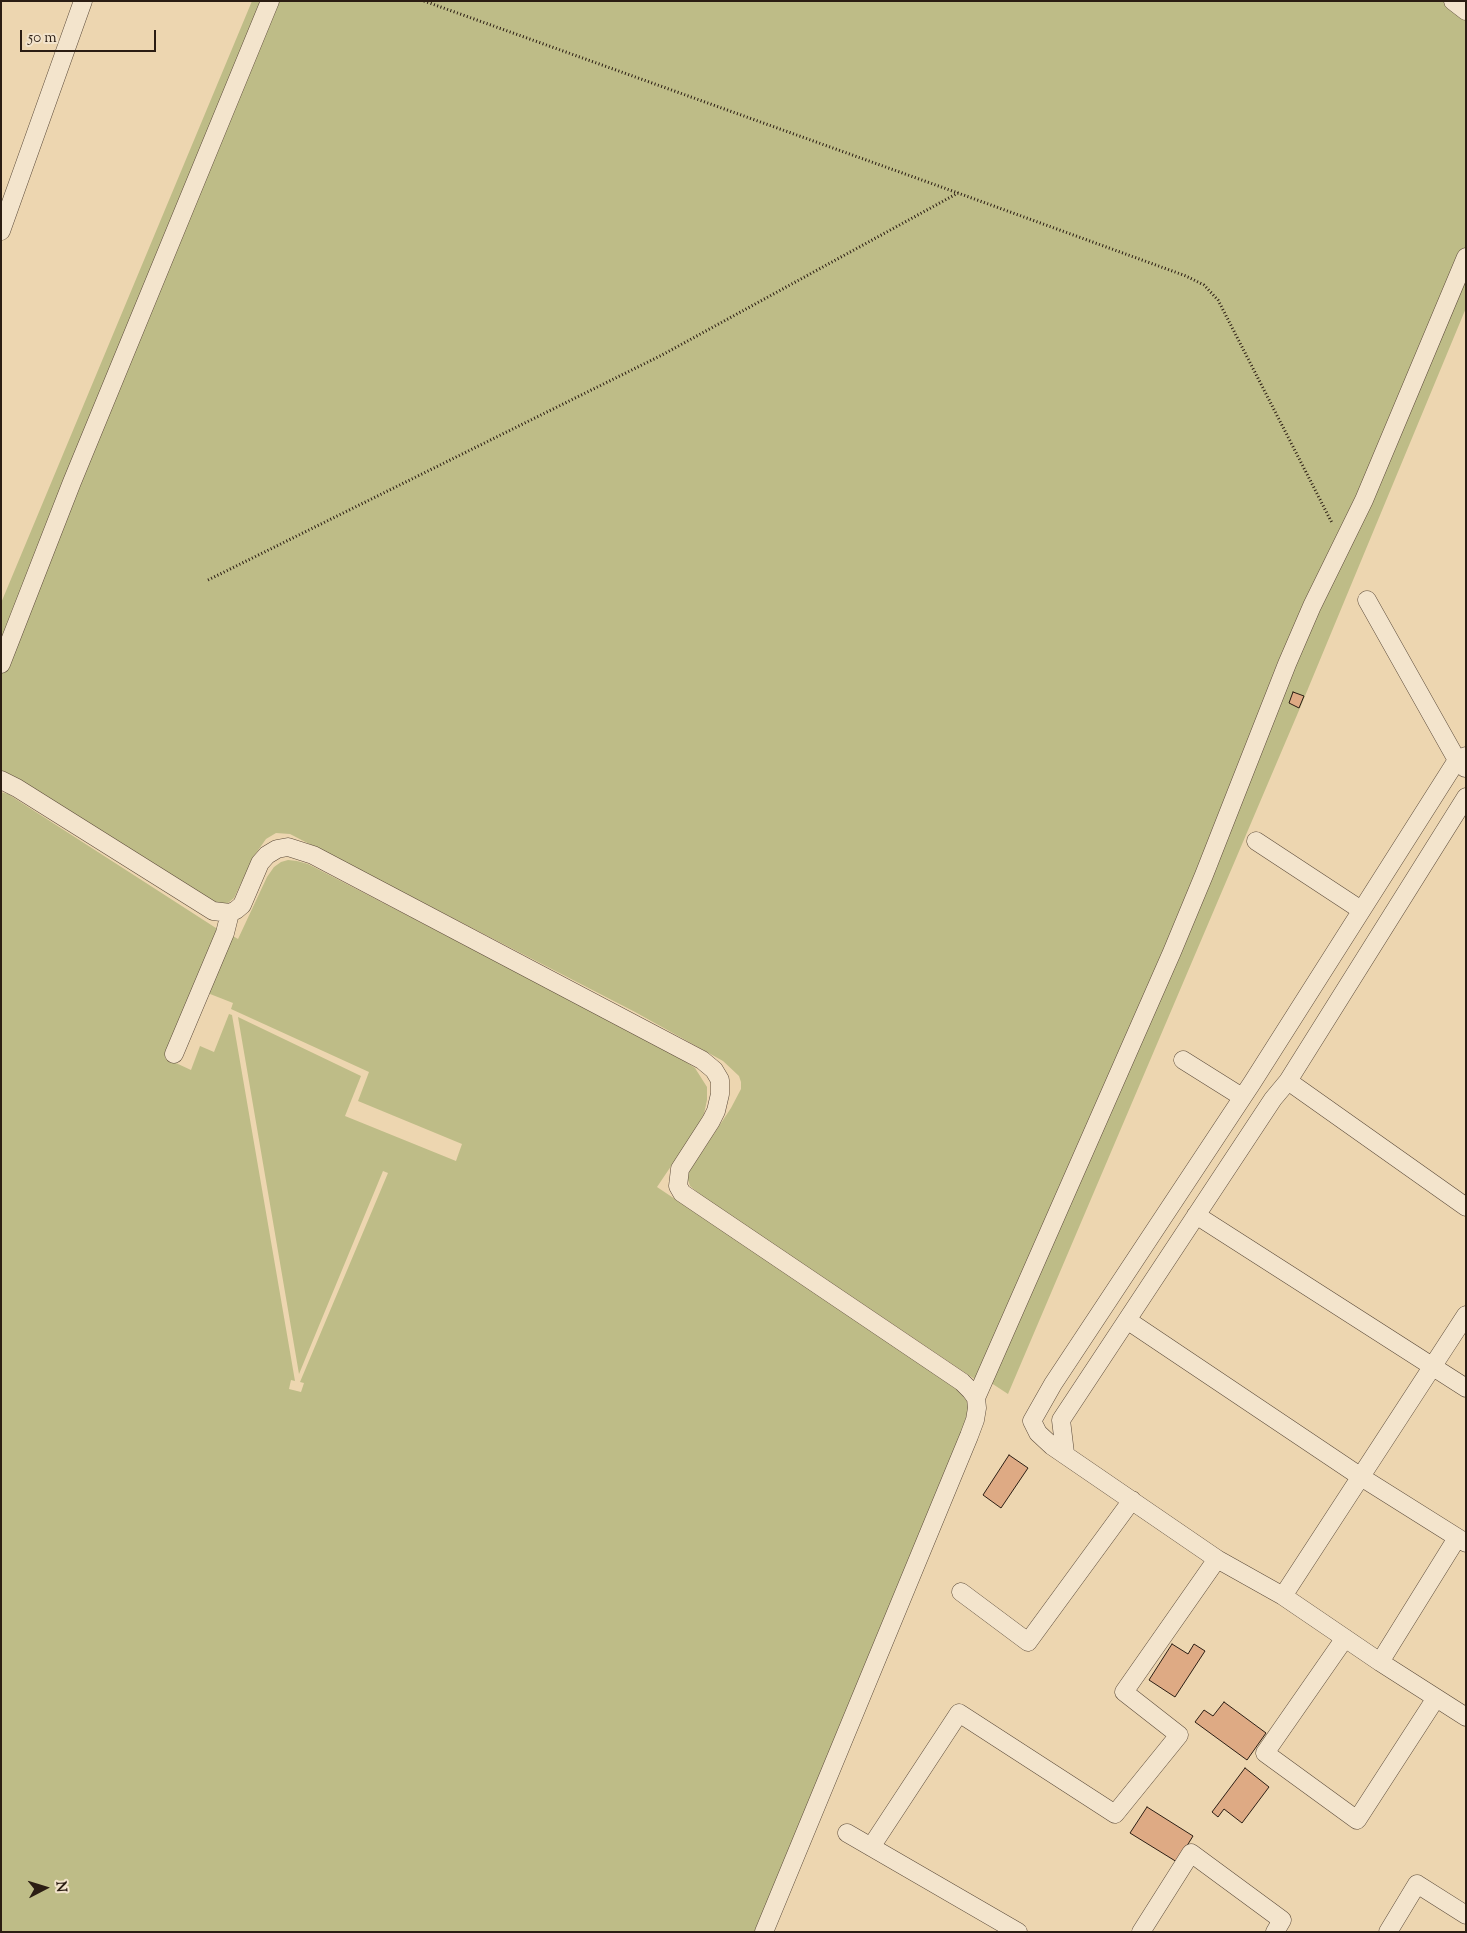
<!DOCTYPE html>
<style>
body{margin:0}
#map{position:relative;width:1467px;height:1933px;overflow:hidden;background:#edd6b0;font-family:"Sorts Mill Goudy",serif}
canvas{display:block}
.frame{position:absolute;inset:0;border:2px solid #2b1d13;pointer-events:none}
.north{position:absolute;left:20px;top:1863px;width:50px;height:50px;-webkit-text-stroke:4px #f3e4cc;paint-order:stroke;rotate:85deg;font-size:14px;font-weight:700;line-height:20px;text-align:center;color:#2b1d13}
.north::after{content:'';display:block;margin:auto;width:18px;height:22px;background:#2b1d13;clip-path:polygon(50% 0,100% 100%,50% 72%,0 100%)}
.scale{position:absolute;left:20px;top:30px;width:136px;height:22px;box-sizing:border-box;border:2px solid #2b1d13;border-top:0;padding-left:6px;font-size:15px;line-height:18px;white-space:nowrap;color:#2b1d13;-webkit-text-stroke:4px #f3e4cc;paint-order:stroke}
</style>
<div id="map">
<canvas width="1467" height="1933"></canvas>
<div class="frame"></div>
<div class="north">N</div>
<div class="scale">50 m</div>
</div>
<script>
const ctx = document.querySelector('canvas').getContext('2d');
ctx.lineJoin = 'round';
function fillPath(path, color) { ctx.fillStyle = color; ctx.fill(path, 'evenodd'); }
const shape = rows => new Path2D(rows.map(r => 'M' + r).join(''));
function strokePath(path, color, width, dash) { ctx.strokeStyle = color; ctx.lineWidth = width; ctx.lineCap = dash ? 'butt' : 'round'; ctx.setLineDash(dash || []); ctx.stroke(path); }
const green = shape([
 [252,1,1466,1,1466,308,1300,708,1008,1394,979,1375,976,1380,703,1197,690,1186,687,1177,690,1170,731,1108,741,1089,741,1082,739,1076,723,1061,635,1012,290,834,276,833,266,839,254,856,234,898,228,903,222,904,215,902,1,770,1,603],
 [1,792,8,794,219,930,212,952,165,1058,191,1070,200,1046,214,1052,229,1014,232,1015,295,1381,291,1380,289,1389,301,1392,304,1383,300,1382,388,1173,383,1171,299,1374,238,1017,361,1076,345,1116,456,1161,462,1144,358,1101,369,1072,231,1009,233,1003,205,992,231,935,238,939,267,877,274,867,281,862,288,860,297,861,308,864,671,1052,695,1068,707,1087,707,1100,704,1114,694,1132,657,1187,931,1370,961,1393,968,1403,969,1417,758,1932,1,1932]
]);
const building = shape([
 [1293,692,1304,696,1299,708,1289,703,1293,692],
 [1009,1455,1028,1468,1001,1508,983,1495,1009,1455],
 [1172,1644,1188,1654,1194,1644,1205,1651,1175,1697,1149,1680,1172,1644],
 [1224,1702,1266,1733,1247,1760,1195,1722,1204,1710,1213,1716,1224,1702],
 [1245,1768,1269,1787,1242,1823,1224,1809,1218,1817,1212,1812,1245,1768],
 [1147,1807,1193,1836,1177,1862,1130,1833,1147,1807]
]);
const path = shape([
 [424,1,958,193,1186,276,1204,285,1218,300,1332,523],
 [208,580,662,355,958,193]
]);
const minor = shape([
 [1453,1,1466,11],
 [1,231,83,1],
 [1367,600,1457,760,1465,768],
 [1,664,72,482,270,1],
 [1466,756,1457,760,1252,1083,1053,1384,1032,1421,1038,1433,1052,1446,1217,1559,1283,1596,1380,1662,1466,1717],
 [1,780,17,788,213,911,230,913,236,910,242,905,260,863,267,855,277,849,288,847,313,855,702,1060,714,1070,720,1080,720,1094,716,1111,711,1121,680,1169,678,1186,682,1193,962,1382,971,1391,976,1398,977,1408,975,1420,969,1436,764,1932],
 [1256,841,1361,910],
 [174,1054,225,933,230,913],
 [1183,1060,1242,1097],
 [1288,1081,1466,1207],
 [1196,1215,1466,1388],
 [1127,1320,1361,1477,1466,1543],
 [976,1398,1172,952,1204,875,1287,664,1312,606,1364,500,1466,257],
 [1065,1453,1061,1420,1273,1099,1288,1081,1466,797],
 [961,1592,1028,1642,1132,1500],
 [1283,1596,1466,1315],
 [1345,1638,1265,1753,1357,1820,1436,1698],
 [1380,1662,1457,1538],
 [847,1833,1018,1932],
 [871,1847,959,1713,1115,1814,1179,1735,1124,1692,1217,1559],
 [1141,1932,1191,1853,1282,1920,1275,1932],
 [1388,1932,1417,1884,1466,1915]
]);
fillPath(green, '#bebc87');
fillPath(building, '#deaa84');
strokePath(building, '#2b1d13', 1);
strokePath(minor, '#5c4b3a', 19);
strokePath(path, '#2b1d13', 3, [1, 2.5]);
strokePath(minor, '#f3e4cc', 18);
</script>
